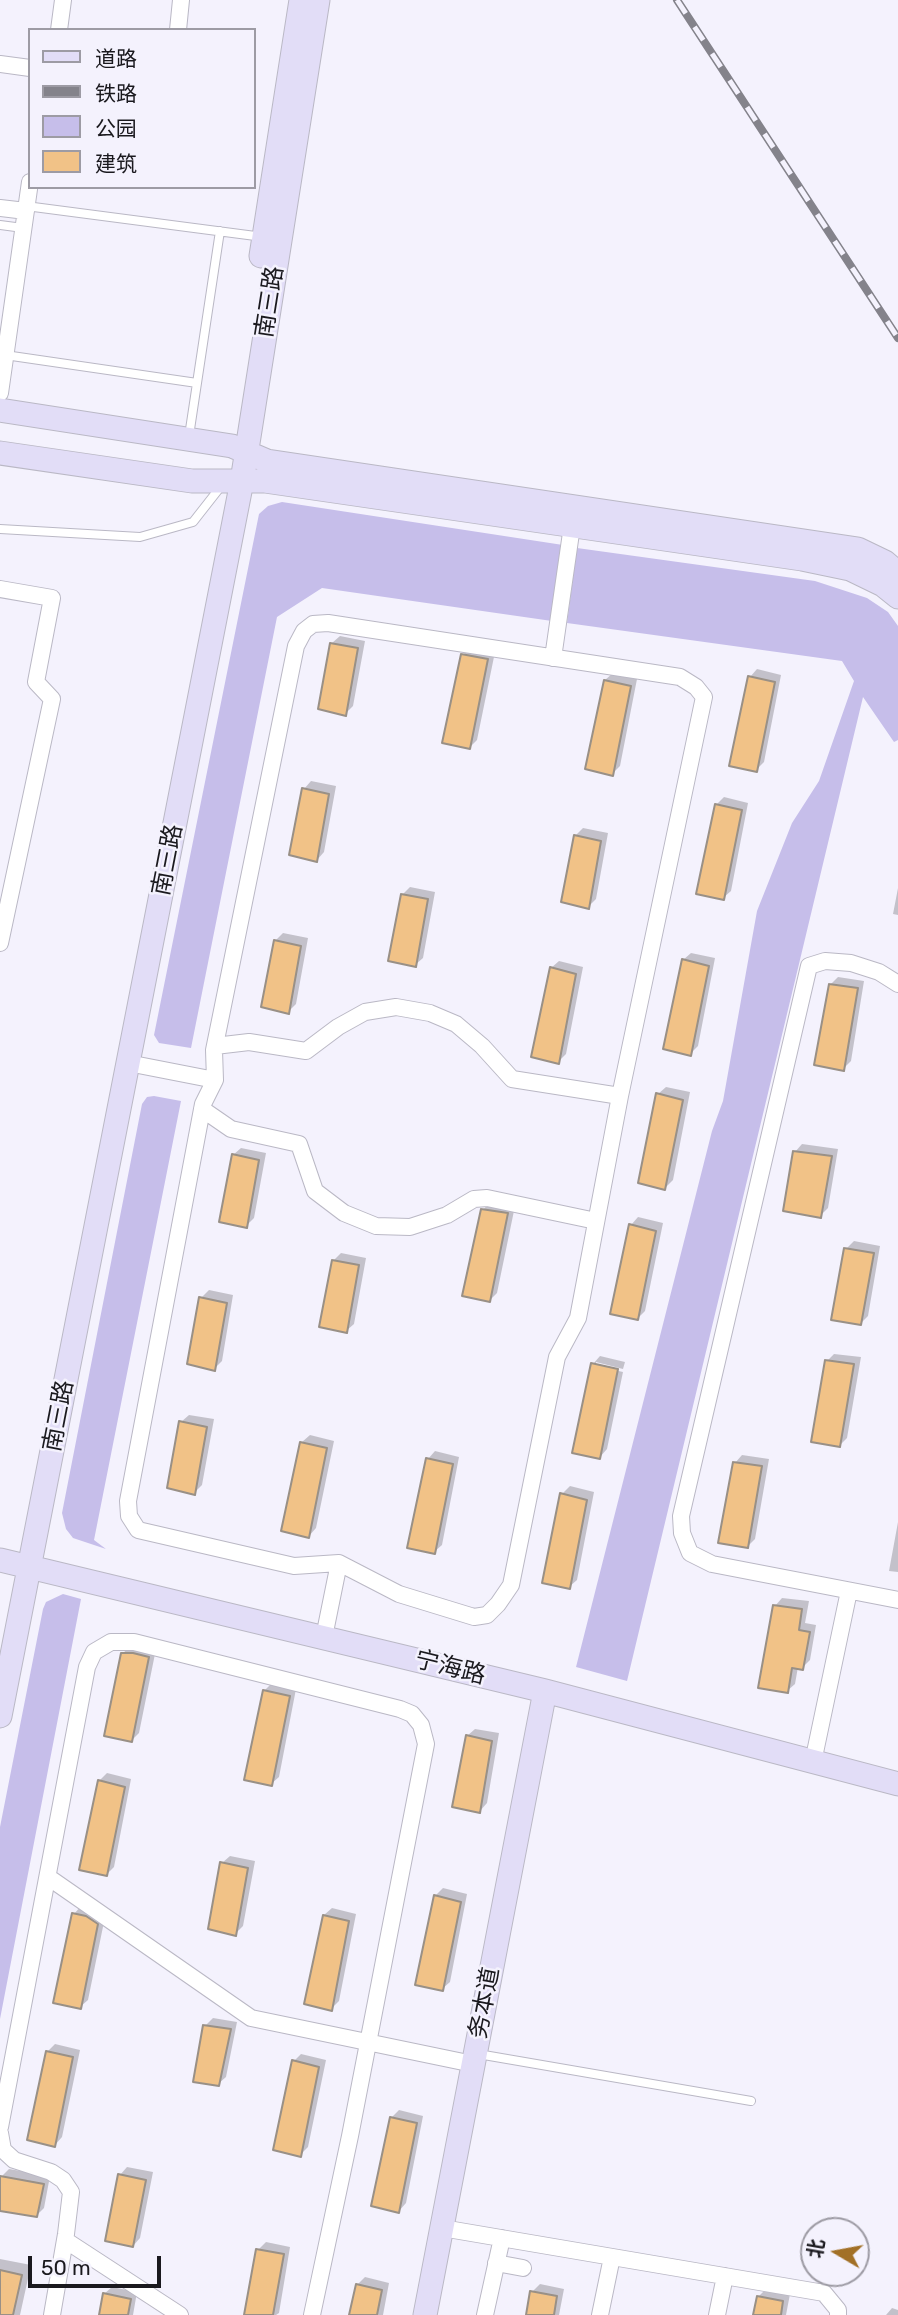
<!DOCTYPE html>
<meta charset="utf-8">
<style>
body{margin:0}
#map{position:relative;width:898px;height:2315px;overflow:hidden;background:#f4f2fd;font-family:Rubik,"Noto Sans SC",sans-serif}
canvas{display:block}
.legend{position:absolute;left:28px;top:28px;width:228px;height:161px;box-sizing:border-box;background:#f4f2fd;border:2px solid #9d9ba4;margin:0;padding:9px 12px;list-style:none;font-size:21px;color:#1a191e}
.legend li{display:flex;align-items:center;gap:14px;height:35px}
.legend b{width:35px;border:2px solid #9d9ba4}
.north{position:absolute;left:800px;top:2217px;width:70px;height:70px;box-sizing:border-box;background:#f4f2fd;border:2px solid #9d9ba4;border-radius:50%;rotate:280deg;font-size:19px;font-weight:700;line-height:28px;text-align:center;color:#1a191e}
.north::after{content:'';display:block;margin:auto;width:24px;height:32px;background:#a27026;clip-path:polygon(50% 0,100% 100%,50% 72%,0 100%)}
.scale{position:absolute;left:28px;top:2256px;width:133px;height:32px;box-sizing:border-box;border:4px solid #1a191e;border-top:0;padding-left:9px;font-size:21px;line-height:24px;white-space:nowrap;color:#1a191e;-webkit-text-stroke:5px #f4f2fd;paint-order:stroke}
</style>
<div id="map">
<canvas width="898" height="2315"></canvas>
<ul class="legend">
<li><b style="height:9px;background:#e2ddf7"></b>道路</li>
<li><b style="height:9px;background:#84838b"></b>铁路</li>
<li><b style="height:19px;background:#c6beea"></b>公园</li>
<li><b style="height:19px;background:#f1c287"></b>建筑</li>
</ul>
<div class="north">北</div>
<div class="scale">50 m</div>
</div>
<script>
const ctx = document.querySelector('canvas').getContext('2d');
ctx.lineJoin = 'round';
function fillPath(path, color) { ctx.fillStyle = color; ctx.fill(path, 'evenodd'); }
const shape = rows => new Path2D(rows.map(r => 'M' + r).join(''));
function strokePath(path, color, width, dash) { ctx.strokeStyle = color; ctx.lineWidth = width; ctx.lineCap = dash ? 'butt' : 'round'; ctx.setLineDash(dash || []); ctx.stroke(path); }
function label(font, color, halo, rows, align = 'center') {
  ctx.font = font + ' Rubik,"Noto Sans SC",sans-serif'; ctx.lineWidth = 5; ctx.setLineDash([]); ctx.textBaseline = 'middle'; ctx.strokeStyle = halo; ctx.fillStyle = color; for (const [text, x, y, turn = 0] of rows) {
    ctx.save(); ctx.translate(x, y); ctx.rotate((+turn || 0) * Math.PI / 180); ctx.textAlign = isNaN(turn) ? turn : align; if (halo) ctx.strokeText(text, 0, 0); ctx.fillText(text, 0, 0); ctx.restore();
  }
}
const green = shape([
 [282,502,563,545,552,621,322,588,277,617,191,1048,159,1043,154,1035,259,514,268,506],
 [577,548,815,581,867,598,888,612,898,626,898,740,894,742,863,697,627,1681,576,1667,712,1131,723,1101,757,911,792,823,819,781,854,681,842,661,567,623],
 [154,1096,181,1101,94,1540,106,1549,73,1538,66,1529,62,1513,142,1104,147,1097],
 [63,1594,81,1599,0,2019,0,1827,43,1609,46,1602]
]);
const shadow = shape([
 [340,636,365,641,353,706,345,714,332,643],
 [470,647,495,652,477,740,470,747,463,655],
 [757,669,781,675,764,762,756,770,750,677],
 [613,673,637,679,620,766,612,774,605,680],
 [311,781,336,786,324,852,317,860,304,789],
 [724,797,748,803,731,891,723,898,716,805],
 [583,828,608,833,596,899,588,907,575,836],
 [410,887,435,892,423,958,415,965,402,895],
 [898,888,898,915,893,914],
 [283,933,308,938,296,1004,288,1012,275,941],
 [691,953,715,958,698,1046,690,1054,683,960],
 [559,961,583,967,566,1054,558,1062,551,968],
 [838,977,864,981,851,1061,843,1069,830,985],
 [666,1087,690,1092,673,1180,665,1188,658,1094],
 [802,1144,838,1149,828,1208,820,1216,795,1152],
 [241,1148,266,1153,254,1218,246,1226,233,1155],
 [490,1202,515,1206,497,1293,490,1300,483,1210],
 [638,1217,663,1223,645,1311,638,1318,631,1225],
 [854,1241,880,1246,868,1316,861,1323,846,1249],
 [341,1253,366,1258,354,1324,346,1331,333,1261],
 [209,1290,233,1295,222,1361,214,1369,201,1298],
 [834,1354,861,1357,847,1438,840,1445,827,1361],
 [600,1356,625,1362,623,1369,596,1362,596,1366,623,1372,607,1449,600,1457,593,1364],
 [189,1415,214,1419,202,1485,194,1493,181,1422],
 [310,1435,334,1441,316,1528,309,1536,283,1530,302,1442],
 [435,1451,459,1457,442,1545,434,1552,428,1459],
 [742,1455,769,1459,755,1539,747,1547,735,1463],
 [570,1486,594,1492,577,1580,569,1587,562,1494],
 [898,1522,898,1572,889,1571],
 [782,1598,809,1601,805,1623,816,1625,810,1660,802,1668,798,1667,795,1684,787,1691,775,1606],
 [131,1646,156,1649,139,1733,131,1741,123,1653],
 [272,1683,296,1689,279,1777,271,1784,264,1691],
 [475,1729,499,1733,487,1803,480,1811,467,1736],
 [107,1773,131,1779,114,1867,106,1875,99,1781],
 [230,1856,255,1861,243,1926,235,1934,222,1863],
 [443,1888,467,1894,450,1982,442,1989,435,1896],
 [81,1906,105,1917,88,2000,80,2007,74,1914],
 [332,1908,356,1914,339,2001,331,2009,324,1915],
 [213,2018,237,2022,226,2077,218,2084,205,2026],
 [55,2044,80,2050,62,2137,55,2145,48,2051],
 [301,2054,326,2060,308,2147,300,2155,294,2061],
 [399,2110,423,2116,406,2203,399,2211,392,2117],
 [127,2167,153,2172,140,2238,133,2246,120,2175],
 [9,2169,50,2176,44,2208,36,2216,0,2209,1,2177],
 [266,2242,290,2247,279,2313,276,2315,248,2315,258,2250],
 [0,2259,31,2265,20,2315,0,2315],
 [365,2277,389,2283,383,2315,351,2315,357,2285],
 [540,2284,564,2289,559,2315,528,2315,532,2292],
 [112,2287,137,2292,133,2315,100,2315,104,2294],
 [766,2289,790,2294,786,2315,755,2315,758,2297],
 [892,2308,898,2310,898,2315,886,2315]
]);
const building = shape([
 [330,643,358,648,346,716,318,709,330,643],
 [461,654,488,659,470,749,442,743,461,654],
 [748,676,775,682,757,772,729,766,748,676],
 [604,680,631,686,613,776,585,769,604,680],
 [302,788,329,794,317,862,289,855,302,788],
 [715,804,742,810,724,900,696,894,715,804],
 [574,835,601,841,589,909,561,902,574,835],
 [401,894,428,899,416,967,388,961,401,894],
 [274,940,301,946,289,1014,261,1007,274,940],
 [682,959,709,966,691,1056,663,1049,682,959],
 [550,967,576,974,559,1064,531,1057,550,967],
 [829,984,858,988,844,1071,814,1065,829,984],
 [656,1093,683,1100,665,1190,638,1183,656,1093],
 [793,1151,832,1156,821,1218,783,1211,793,1151],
 [232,1154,259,1160,247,1228,219,1222,232,1154],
 [481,1209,508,1213,490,1302,462,1296,481,1209],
 [629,1224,656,1231,638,1320,610,1314,629,1224],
 [844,1248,874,1253,861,1325,831,1320,844,1248],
 [332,1260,359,1265,347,1333,319,1327,332,1260],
 [199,1297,227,1303,215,1371,187,1364,199,1297],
 [825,1360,854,1364,840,1447,811,1442,825,1360],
 [591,1363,618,1369,600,1459,572,1453,591,1363],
 [179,1421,207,1427,195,1495,167,1488,179,1421],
 [300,1442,327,1448,309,1538,281,1531,300,1442],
 [426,1458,453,1464,435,1554,407,1548,426,1458],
 [733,1462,762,1466,748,1548,718,1543,733,1462],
 [560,1493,587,1500,570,1589,542,1583,560,1493],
 [773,1605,802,1609,799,1630,810,1632,803,1670,792,1668,788,1693,758,1688,773,1605],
 [121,1653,133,1653,149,1657,132,1742,104,1736,121,1653],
 [263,1690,290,1696,272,1786,244,1780,263,1690],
 [466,1735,492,1741,480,1813,452,1807,466,1735],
 [98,1780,125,1787,107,1876,79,1870,98,1780],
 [220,1862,248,1868,236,1936,208,1929,220,1862],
 [434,1895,461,1902,443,1991,415,1985,434,1895],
 [72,1913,86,1916,98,1924,81,2009,53,2003,72,1913],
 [323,1915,349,1921,332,2011,304,2004,323,1915],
 [203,2025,231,2029,219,2086,193,2082,203,2025],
 [46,2051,73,2057,55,2147,27,2140,46,2051],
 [292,2060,319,2067,301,2157,273,2150,292,2060],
 [390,2117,417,2123,399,2213,371,2206,390,2117],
 [118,2174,146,2180,133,2247,105,2241,118,2174],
 [0,2176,44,2184,37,2217,0,2211,0,2176],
 [256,2249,284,2254,273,2315,244,2315,256,2249],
 [0,2270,22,2275,13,2315,0,2315,0,2270],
 [356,2284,382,2290,377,2315,349,2315,356,2284],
 [530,2291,557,2296,554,2315,526,2315,530,2291],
 [103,2293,131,2299,128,2315,99,2315,103,2293],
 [757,2296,783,2301,781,2315,753,2315,757,2296]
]);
const lane = shape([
 [26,206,263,237],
 [0,225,23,228],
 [5,355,197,383],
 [189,436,220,231],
 [0,529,140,537,193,522,222,485],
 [478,2054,751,2101]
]);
const street = shape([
 [59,30,63,0],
 [178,30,181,0],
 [0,64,30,68],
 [0,208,26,211],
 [0,393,30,182],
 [0,589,52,598,36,682,52,699,0,943],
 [328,623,680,677,696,687,704,697,620,1096,578,1318,557,1357,511,1585,498,1604,487,1615,474,1617,399,1594,339,1563,294,1566,138,1530,129,1516,128,1501,203,1104,215,1080,214,1050,296,646,304,631,313,624,328,623],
 [553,658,572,526],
 [898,984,879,972,851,963,825,961,809,966,681,1516,682,1533,690,1553,712,1564,898,1600],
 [215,1046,249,1042,306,1051,338,1027,365,1012,396,1007,430,1013,456,1024,482,1046,512,1079,620,1096],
 [128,1063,215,1080],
 [202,1109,231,1129,299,1144,315,1191,344,1213,376,1226,410,1227,447,1215,474,1199,487,1198,596,1221],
 [324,1637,339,1563],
 [813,1762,849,1591],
 [48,1877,251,2018,473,2064],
 [0,2127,87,1667,94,1652,111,1642,134,1642,400,1709,412,1714,421,1725,426,1744,350,2136,312,2315],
 [0,2133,3,2150,14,2160,51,2172,63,2180,71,2192,66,2234,52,2315],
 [442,2228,824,2293,838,2310,838,2315],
 [65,2240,180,2315],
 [496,2263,523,2268],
 [485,2315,502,2238],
 [600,2315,612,2257],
 [717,2315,725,2276]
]);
const secondary = shape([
 [261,256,301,0],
 [0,410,232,446,267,461,858,549,885,562,898,573],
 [0,453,192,481,265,481,802,559,850,569,883,585,898,597],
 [0,1560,545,1691,898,1784],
 [0,1716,242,481,318,0],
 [425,2315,545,1691]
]);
const rail = shape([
 [677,0,898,338]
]);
const streetNames = [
 ["南三路",270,302,-81],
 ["南三路",168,860,-79],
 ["南三路",59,1416,-79],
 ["宁海路",450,1668,14],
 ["务本道",485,2003,-79]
];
fillPath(green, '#c6beea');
fillPath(shadow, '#0003');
fillPath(building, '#f1c287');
strokePath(building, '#999086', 2);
strokePath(lane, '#bab8c5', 10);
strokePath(street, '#bab8c5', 18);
strokePath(secondary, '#bab8c5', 25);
strokePath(lane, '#fff', 8);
strokePath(street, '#fff', 16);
strokePath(secondary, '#e2ddf7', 23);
strokePath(rail, '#84838b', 8);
strokePath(rail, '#f4f2fd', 5, [16]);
label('24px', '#1a191e', '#f4f2fd', streetNames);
</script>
